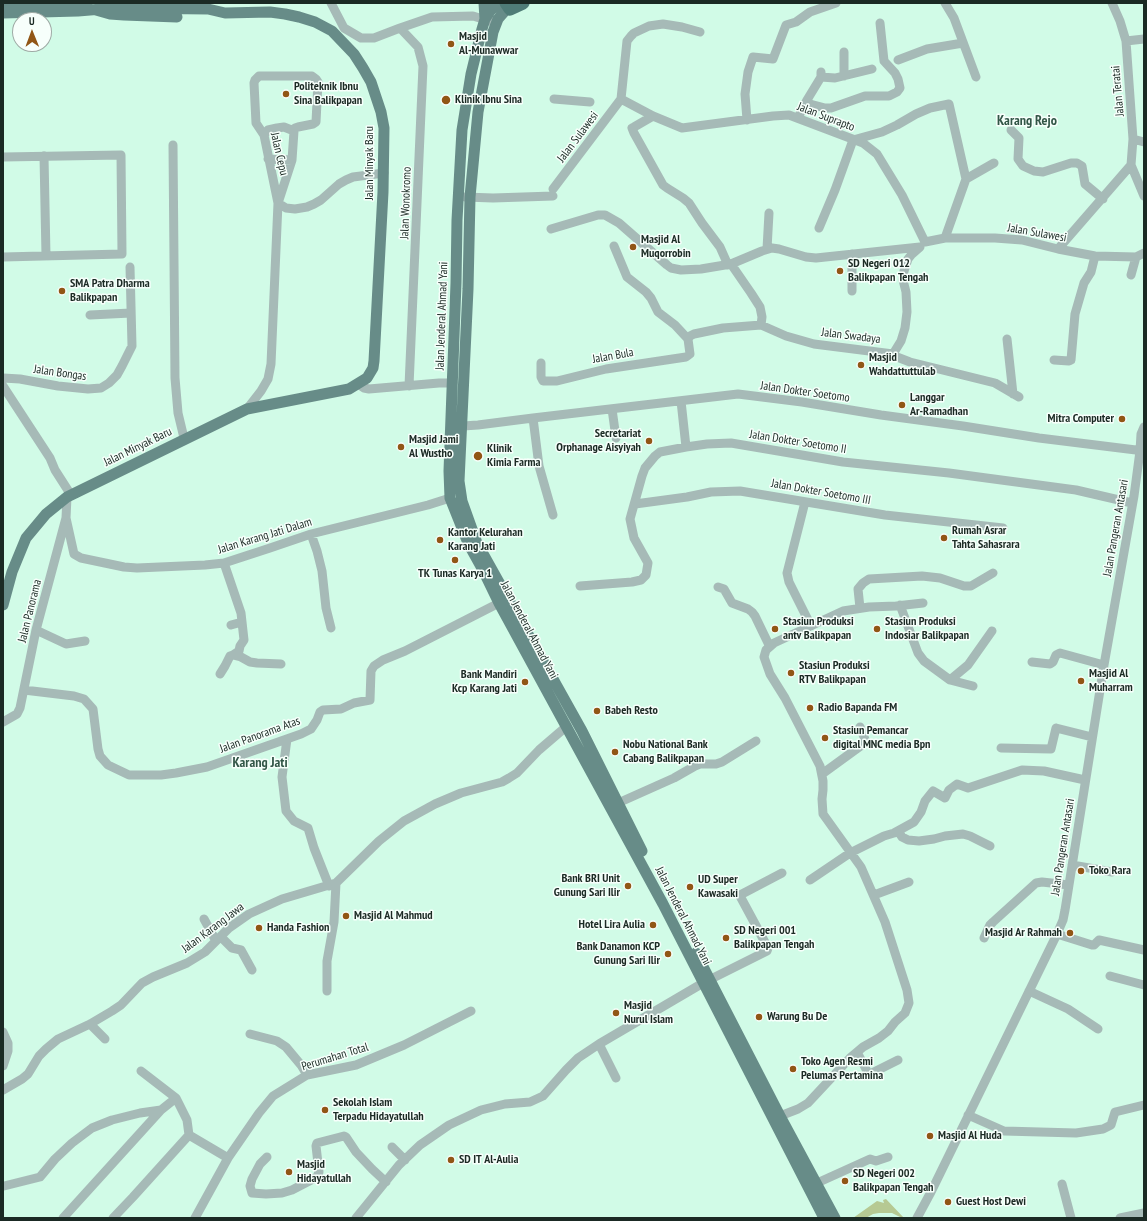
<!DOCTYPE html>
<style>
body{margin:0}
#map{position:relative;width:1147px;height:1221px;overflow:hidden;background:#d1fbe7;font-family:"PT Sans Narrow",sans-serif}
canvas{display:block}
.frame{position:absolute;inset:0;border:4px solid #1b2a24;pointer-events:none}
.north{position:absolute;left:12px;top:12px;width:40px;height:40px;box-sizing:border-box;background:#f7fffb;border:1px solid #9faaa5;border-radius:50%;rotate:359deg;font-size:11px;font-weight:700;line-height:16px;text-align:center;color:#1b2a24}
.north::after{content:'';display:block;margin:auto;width:14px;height:18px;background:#915615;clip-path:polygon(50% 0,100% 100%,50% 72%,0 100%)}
</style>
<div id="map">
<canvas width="1147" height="1221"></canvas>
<div class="frame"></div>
<div class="north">U</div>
</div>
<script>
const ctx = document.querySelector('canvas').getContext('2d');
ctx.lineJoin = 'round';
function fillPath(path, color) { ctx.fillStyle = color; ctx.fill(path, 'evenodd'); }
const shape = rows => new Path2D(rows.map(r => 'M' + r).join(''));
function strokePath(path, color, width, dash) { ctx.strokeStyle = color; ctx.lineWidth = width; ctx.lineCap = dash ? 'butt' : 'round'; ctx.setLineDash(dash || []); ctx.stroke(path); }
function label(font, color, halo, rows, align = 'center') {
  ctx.font = font + ' "PT Sans Narrow",sans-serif'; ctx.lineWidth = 3; ctx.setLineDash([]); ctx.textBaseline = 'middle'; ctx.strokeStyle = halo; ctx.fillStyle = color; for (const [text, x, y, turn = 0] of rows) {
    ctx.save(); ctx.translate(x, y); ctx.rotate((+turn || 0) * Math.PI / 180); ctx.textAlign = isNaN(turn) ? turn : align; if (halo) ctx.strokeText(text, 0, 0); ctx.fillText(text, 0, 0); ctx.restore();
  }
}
const green = shape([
 [886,1199,904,1218,902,1218,892,1213,879,1213,873,1214,866,1218,853,1218,877,1201,884,1203,883,1200]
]);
const minor = shape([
 [331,3,344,28,361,38,374,38,400,28,432,17,473,16,496,23],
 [945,3,954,18,976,77],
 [1112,3,1120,21,1126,41,1133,139,1131,165,1144,196],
 [400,28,418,47,423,66,409,386],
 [1126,41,1144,39],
 [898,60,927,49,963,43],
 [821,72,821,77,807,100,810,104,825,108,831,108,865,96,889,96,897,92,900,88,898,79,895,73,884,61,880,23],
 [844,76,844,52],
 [821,77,835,78,872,69],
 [554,99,590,102],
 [621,99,653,116,682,128,773,116,789,115,863,143,877,154,902,195,925,242],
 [653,116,634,127,632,128,634,133,663,185,667,188,683,198,689,203,702,223,720,247,728,265],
 [798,118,807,100],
 [747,120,745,94,748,72,753,57,773,59,786,25,796,22,810,12,836,3],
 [1011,130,1019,138,1018,159,1023,166,1034,171,1043,172,1071,163,1077,163,1082,166,1085,184,1103,199],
 [264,135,268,130,277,128,284,127,294,131],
 [1133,139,1144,142],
 [173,145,175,378,178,413,184,438],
 [44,156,46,256],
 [3,157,121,155,122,254,3,257],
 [268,159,292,160],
 [966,179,994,163],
 [553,189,621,99,627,41,631,36,634,33,649,26,663,24,682,27,700,32],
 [465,197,493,198,553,196],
 [278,203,286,208,295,209,307,207,314,204,321,200,339,184,346,180,353,177,384,173],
 [819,228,835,190,853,140,882,132,897,125,916,114,930,108,949,104,966,179,945,238],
 [551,229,598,215,605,215,619,223,667,265,671,268,681,270,701,269,731,264,762,251,772,248,779,249,806,257,816,258,920,247],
 [925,242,945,238,995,238,1022,240,1058,249,1095,256,1136,257,1144,253],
 [614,246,627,277,646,292,651,298,658,312,675,325,688,339],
 [767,249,769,213],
 [1058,249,1131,165],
 [731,264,751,293,760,307,762,317,761,325],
 [1131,275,1136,257],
 [852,291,852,254],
 [90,315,131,313],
 [688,339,690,336,694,334,723,328,761,325,786,336,814,344,893,354,901,341,905,328,907,312,906,292,903,280,904,271,908,259,912,254,920,247],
 [1007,339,1013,394],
 [893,354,897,357,910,362,995,383,1019,397],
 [1054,360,1069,361,1071,360,1075,314,1084,283,1091,272,1095,256],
 [541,363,541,377,543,381,557,381,606,369,686,357,690,354,688,339],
 [3,378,20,379,58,386,88,389,101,388,109,383,117,375,122,366,132,346,130,267],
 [358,384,364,388,369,389,439,383,453,383],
 [3,386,50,458,55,470,71,495],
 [681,401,686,447],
 [247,409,261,391,268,379,271,364,278,203,264,135,256,123,254,83,255,80,259,76,312,76,316,79,318,82,316,122,313,124,298,127,295,128,294,131,292,160,278,203],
 [612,409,616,438],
 [533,418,539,466,553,515],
 [463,426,478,425,533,418,738,394,802,402,881,415,963,426,1039,438,1144,451],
 [805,502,787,573,789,582,811,626],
 [635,504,687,497,711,492,740,491,885,515,1003,528],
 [66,518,74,554,81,558,124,567,137,568,205,565,224,563,270,548,311,534,428,505,450,498],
 [311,534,317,551,322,571,326,608,331,628],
 [580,586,632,582,641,580,646,575,648,563,634,538,630,519,642,476,645,468,655,456,660,452,686,447,707,444,731,443,843,462,949,473,1076,490,1132,503],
 [718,587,724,589,732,603,748,609,752,612,755,616,769,645],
 [900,605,918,653,924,661,950,680,973,686],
 [860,608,858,589,863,583,869,579,922,576,940,578,964,586,971,586,993,573],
 [231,625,242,622],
 [36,630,66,644,85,641],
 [233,655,241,657,250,662,257,663,281,664],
 [1032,662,1050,664,1053,662,1056,655,1060,653,1104,665],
 [220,674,225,666,230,656,233,655,239,651,240,646,244,640,241,613,224,563],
 [950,680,968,665,992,631],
 [24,690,74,696,84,699,93,709,98,749,100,756,108,765,129,775,161,775,176,773,207,767,301,734,311,729,317,720,320,712,323,710,341,709,354,703,370,700,371,671,374,666,383,660,405,651,499,603],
 [3,722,17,714,20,708,36,630,66,518,67,497],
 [287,739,282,777,286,811,294,821,308,828,314,848,329,886],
 [1001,748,1051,749,1056,728,1092,737],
 [822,774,866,742,860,727],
 [618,803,674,778,695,766,700,764,716,764,722,762,756,741],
 [898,831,902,837,908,840,919,841,934,839,945,836,963,834,970,836,990,846],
 [1072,865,1112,872],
 [810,880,850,853,884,836,894,833,914,822,921,812,925,801,933,791,945,798,949,790,957,784,968,788,1022,770,1044,771,1085,780],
 [874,895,909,882],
 [204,919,216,941],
 [1057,934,1092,945,1094,945,1099,940,1144,950],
 [221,937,232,948,241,950,252,970],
 [984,938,990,925,993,922,1036,883,1042,882,1069,885],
 [1110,976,1144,985],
 [327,991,327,961,334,922,336,883],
 [1029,991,1068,1009,1098,1029],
 [90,1024,105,1039],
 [3,1032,8,1043,8,1051,3,1066],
 [250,1034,277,1041,286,1047,301,1065,307,1075],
 [599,1044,616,1078],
 [857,1052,868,1073,872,1073,898,1060],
 [141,1071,176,1098,187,1120,189,1135,228,1158],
 [3,1090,22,1079,28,1074,39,1056,46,1049,58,1039,90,1024,112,1011,121,1005,142,983,153,977,187,963,205,952,229,928,249,914,282,899,336,883,379,841,404,821,435,804,461,793,502,782,509,778,517,773,539,750,567,726],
 [968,1115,1004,1131,1076,1133,1103,1129,1111,1125,1115,1112,1144,1105],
 [780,1116,798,1109,808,1103,850,1058,863,1047,879,1038,888,1031,895,1022,905,1013,909,1003,907,990,885,922,861,867,823,814,822,799,823,790,823,781,820,766,785,698,770,674,764,657,766,650,774,643,843,611,869,607,896,606,923,603],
 [392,1147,405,1160],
 [267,1157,260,1164,252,1179,250,1186,252,1193,266,1194,282,1193,292,1190,317,1177,319,1172,316,1146,317,1143,344,1136,346,1137,356,1152,372,1169,386,1182],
 [817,1183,870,1159,876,1161,888,1157],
 [1062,1184,1071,1218],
 [4,1186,40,1177,55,1159,72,1143,92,1128,112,1120,140,1113,161,1110],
 [63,1218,161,1110,176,1098],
 [113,1218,133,1197,189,1135],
 [195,1218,228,1158,259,1113,273,1096,307,1075,356,1065,404,1045,471,1011],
 [356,1218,399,1165,420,1145,449,1125,481,1110,505,1104,530,1102,543,1096,566,1070,578,1058,599,1044,703,983,767,951,768,948,740,896,742,894,782,873],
 [917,1218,931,1192,1057,934,1063,920,1065,910,1104,665,1134,496,1140,451,1141,434,1144,427],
 [1120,1218,1144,1213]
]);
const major = shape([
 [484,3,485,19],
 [499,3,490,11,485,19,482,29,471,74,462,130,457,220,456,283,449,471,450,498,468,543,483,570,499,603,663,904,824,1218],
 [3,4,87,3],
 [510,9,505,11,498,19,493,32,478,112,470,197,468,289,459,481,462,501,477,543,582,731,642,851],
 [96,10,110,14,124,15,177,17],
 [3,13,78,11,102,9],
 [3,605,12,572,26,538,46,514,67,497,247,409,349,389,367,378,373,368,374,361,383,192,384,128,381,112,371,82,363,68,354,54,332,31,315,22,299,17,285,14,270,12,225,13,208,9,125,8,112,7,103,3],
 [696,953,780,1116,835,1218]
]);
const highway = shape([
 [506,3,510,9,523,3]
]);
const markers = [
 [451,44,4,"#915615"],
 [286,94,4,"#915615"],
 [446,100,5,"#915615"],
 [633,247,4,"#915615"],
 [840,271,4,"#915615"],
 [62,291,4,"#915615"],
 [861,365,4,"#915615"],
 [902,405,4,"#915615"],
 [1122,419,4,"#915615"],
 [649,441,4,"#915615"],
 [401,447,4,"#915615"],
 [478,456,5,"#915615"],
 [944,538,4,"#915615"],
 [440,540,4,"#915615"],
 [455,560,4,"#915615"],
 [775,629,4,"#915615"],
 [877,629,4,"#915615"],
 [791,673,4,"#915615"],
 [1081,681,4,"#915615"],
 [525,682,4,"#915615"],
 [810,708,4,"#915615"],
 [597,711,4,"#915615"],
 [825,738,4,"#915615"],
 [615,752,4,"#915615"],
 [1081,871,4,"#915615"],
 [628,886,4,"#915615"],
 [690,887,4,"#915615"],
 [346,916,4,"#915615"],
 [653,925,4,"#915615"],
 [259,928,4,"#915615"],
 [1070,933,4,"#915615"],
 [726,938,4,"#915615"],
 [668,954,4,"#915615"],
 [616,1013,4,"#915615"],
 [759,1017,4,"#915615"],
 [793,1069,4,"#915615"],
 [325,1110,4,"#915615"],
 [930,1136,4,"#915615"],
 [451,1160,4,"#915615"],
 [289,1172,4,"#915615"],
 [845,1181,4,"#915615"],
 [948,1202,4,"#915615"]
];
const poiNames = [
 ["Masjid",459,37],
 ["Al-Munawwar",459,51],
 ["Politeknik Ibnu",294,87],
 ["Sina Balikpapan",294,101],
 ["Klinik Ibnu Sina",455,100],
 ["Masjid Al",641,240],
 ["Muqorrobin",641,254],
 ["SD Negeri 012",848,264],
 ["Balikpapan Tengah",848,278],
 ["SMA Patra Dharma",70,284],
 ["Balikpapan",70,298],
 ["Masjid",869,358],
 ["Wahdattuttulab",869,372],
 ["Langgar",910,398],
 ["Ar-Ramadhan",910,412],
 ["Mitra Computer",1114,419,"right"],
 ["Secretariat",641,434,"right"],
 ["Orphanage Aisyiyah",641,448,"right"],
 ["Masjid Jami",409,440],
 ["Al Wustho",409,454],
 ["Klinik",487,449],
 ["Kimia Farma",487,463],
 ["Rumah Asrar",952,531],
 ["Tahta Sahasrara",952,545],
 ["Kantor Kelurahan",448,533],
 ["Karang Jati",448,547],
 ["TK Tunas Karya 1",455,574,"center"],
 ["Stasiun Produksi",783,622],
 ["antv Balikpapan",783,636],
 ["Stasiun Produksi",885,622],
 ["Indosiar Balikpapan",885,636],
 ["Stasiun Produksi",799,666],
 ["RTV Balikpapan",799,680],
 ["Masjid Al",1089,674],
 ["Muharram",1089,688],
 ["Bank Mandiri",517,675,"right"],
 ["Kcp Karang Jati",517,689,"right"],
 ["Radio Bapanda FM",818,708],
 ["Babeh Resto",605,711],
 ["Stasiun Pemancar",833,731],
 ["digital MNC media Bpn",833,745],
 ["Nobu National Bank",623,745],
 ["Cabang Balikpapan",623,759],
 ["Toko Rara",1089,871],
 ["Bank BRI Unit",620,879,"right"],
 ["Gunung Sari Ilir",620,893,"right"],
 ["UD Super",698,880],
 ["Kawasaki",698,894],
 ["Masjid Al Mahmud",354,916],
 ["Hotel Lira Aulia",645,925,"right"],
 ["Handa Fashion",267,928],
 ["SD Negeri 001",734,931],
 ["Balikpapan Tengah",734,945],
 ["Masjid Ar Rahmah",1062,933,"right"],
 ["Bank Danamon KCP",660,947,"right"],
 ["Gunung Sari Ilir",660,961,"right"],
 ["Masjid",624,1006],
 ["Nurul Islam",624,1020],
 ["Warung Bu De",767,1017],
 ["Toko Agen Resmi",801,1062],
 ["Pelumas Pertamina",801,1076],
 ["Sekolah Islam",333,1103],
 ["Terpadu Hidayatullah",333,1117],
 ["Masjid Al Huda",938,1136],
 ["SD IT Al-Aulia",459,1160],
 ["Masjid",297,1165],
 ["Hidayatullah",297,1179],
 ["SD Negeri 002",853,1174],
 ["Balikpapan Tengah",853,1188],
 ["Guest Host Dewi",956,1202]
];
const streetNames = [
 ["Jalan Teratai",1118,91,-95],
 ["Jalan Suprapto",826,117,21],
 ["Jalan Sulawesi",578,137,-53],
 ["Jalan Cepu",279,154,77],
 ["Jalan Minyak Baru",370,163,-90],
 ["Jalan Wonokromo",406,203,-88],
 ["Jalan Sulawesi",1037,233,10],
 ["Jalan Jenderal Ahmad Yani",442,316,-88],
 ["Jalan Swadaya",851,336,7],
 ["Jalan Bula",613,356,-10],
 ["Jalan Bongas",60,373,8],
 ["Jalan Dokter Soetomo",805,392,8],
 ["Jalan Dokter Soetomo II",798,442,9],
 ["Jalan Minyak Baru",138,447,-26],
 ["Jalan Dokter Soetomo III",821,492,10],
 ["Jalan Pangeran Antasari",1116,528,-80],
 ["Jalan Karang Jati Dalam",265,536,-17],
 ["Jalan Panorama",30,611,-76],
 ["Jalan Jenderal Ahmad Yani",529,630,62],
 ["Jalan Panorama Atas",260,735,-20],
 ["Jalan Pangeran Antasari",1063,847,-81],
 ["Jalan Jenderal Ahmad Yani",683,916,63],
 ["Jalan Karang Jawa",213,928,-37],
 ["Perumahan Total",335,1057,-17]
];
const quarterNames = [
 ["Karang Rejo",1027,121],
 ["Karang Jati",260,763]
];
fillPath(green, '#b6c993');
strokePath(minor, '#a6bab7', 9);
strokePath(major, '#678c88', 11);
strokePath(highway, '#4f7c77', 13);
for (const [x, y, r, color] of markers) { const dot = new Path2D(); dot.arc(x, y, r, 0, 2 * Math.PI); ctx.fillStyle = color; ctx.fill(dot); strokePath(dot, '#f7fffb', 1.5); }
label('bold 12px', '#1b2a24', '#f7fffb', poiNames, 'left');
label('12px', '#1b2a24', '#f7fffb', streetNames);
label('bold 14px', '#325647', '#f7fffb', quarterNames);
</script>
